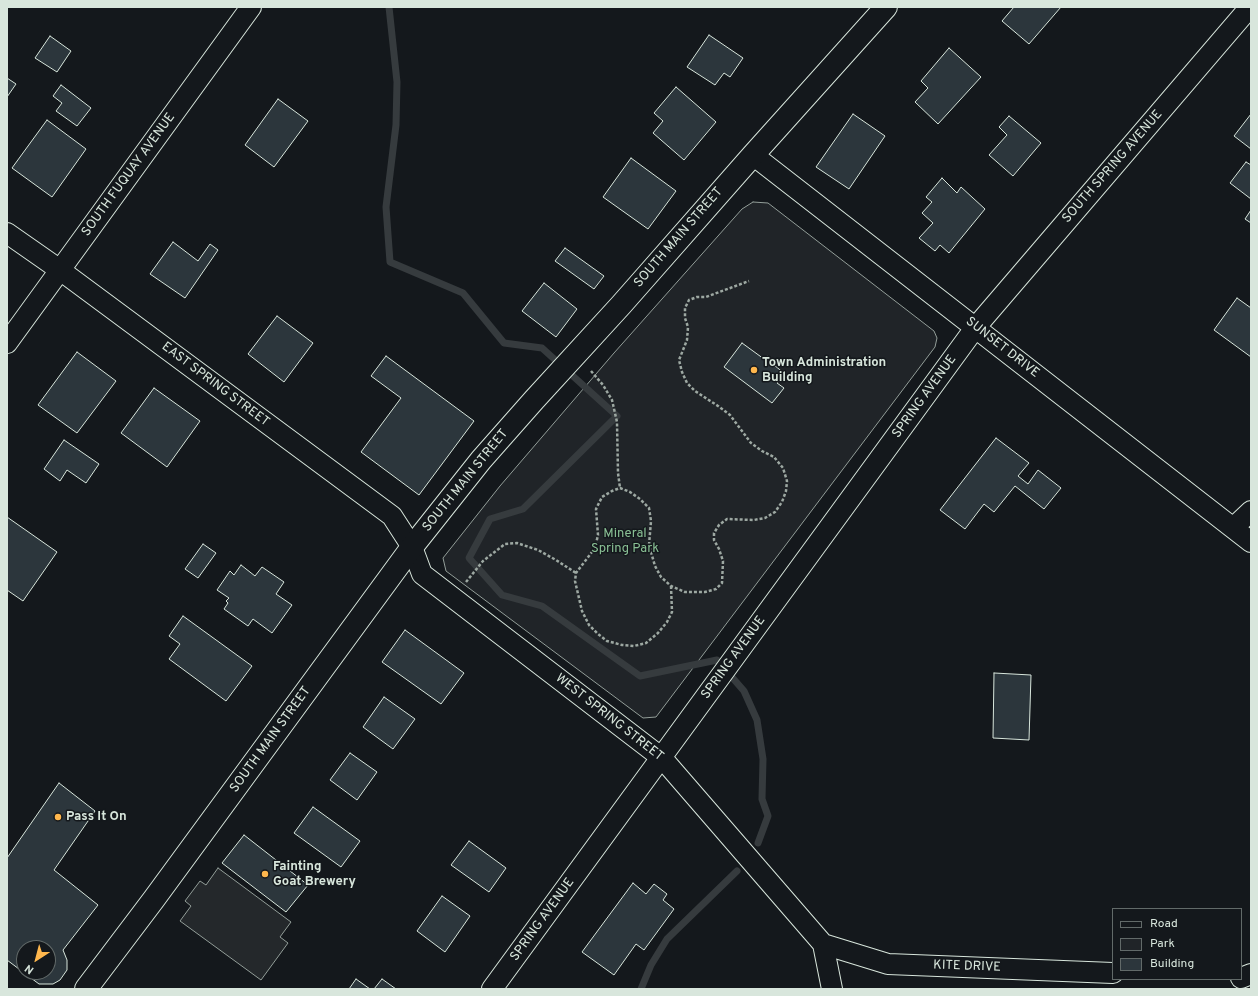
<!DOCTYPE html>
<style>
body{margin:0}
#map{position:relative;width:1258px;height:996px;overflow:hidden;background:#14181c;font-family:Overpass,sans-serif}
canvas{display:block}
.frame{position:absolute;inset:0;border:8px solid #d8e6dc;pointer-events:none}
.legend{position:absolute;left:1112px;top:908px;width:130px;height:72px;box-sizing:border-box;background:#14181c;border:1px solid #626a69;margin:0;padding:5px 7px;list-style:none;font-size:12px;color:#d8e6dc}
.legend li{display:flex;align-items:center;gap:8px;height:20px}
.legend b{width:20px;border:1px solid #626a69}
.north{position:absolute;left:16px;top:940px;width:40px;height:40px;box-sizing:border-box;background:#14181c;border:1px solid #626a69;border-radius:50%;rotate:216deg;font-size:11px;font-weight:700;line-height:16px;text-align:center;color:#d8e6dc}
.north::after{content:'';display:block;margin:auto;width:14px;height:18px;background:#ffb74d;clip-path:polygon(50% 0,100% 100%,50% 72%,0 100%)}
</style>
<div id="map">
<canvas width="1258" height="996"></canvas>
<div class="frame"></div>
<ul class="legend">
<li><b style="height:5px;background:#14181c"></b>Road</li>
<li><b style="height:11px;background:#202428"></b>Park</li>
<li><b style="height:11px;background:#2c363c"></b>Building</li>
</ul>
<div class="north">N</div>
</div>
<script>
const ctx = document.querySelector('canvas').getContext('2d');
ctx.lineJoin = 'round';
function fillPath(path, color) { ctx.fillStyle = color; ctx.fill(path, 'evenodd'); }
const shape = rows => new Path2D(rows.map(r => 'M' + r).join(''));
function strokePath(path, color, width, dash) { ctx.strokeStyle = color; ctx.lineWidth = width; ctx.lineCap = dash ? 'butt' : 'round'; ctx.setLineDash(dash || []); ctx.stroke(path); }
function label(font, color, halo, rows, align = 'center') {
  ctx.font = font + ' Overpass,sans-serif'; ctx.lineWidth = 3; ctx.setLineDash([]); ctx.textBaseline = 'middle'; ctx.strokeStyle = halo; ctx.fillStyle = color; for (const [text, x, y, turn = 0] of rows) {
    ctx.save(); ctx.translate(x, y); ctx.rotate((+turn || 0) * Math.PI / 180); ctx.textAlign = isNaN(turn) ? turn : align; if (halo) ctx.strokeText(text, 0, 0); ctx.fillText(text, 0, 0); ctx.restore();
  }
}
const green = shape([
 [753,202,768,203,934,331,937,338,935,347,656,717,643,718,446,571,443,558,500,486,614,353,742,209,753,202]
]);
const parking = shape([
 [218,868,291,922,280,937,288,943,261,980,180,921,191,906,185,901,200,881,206,885,218,868]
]);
const stream = shape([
 [389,7,397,82,396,125,386,207,390,262,463,293,504,343,542,348,617,416,523,509,490,519,469,558,502,595,542,606,640,676,717,660,744,691,757,720,763,759,762,799,768,816,758,843],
 [641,989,651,965,667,939,737,871]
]);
const building = shape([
 [1014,7,1061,7,1029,44,1002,21,1014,7],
 [709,35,743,58,730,77,724,73,715,85,687,67,709,35],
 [50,36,71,51,57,72,35,58,50,36],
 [949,48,981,77,938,124,915,102,928,88,921,81,949,48],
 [7,78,16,84,7,97,7,78],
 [61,85,91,108,77,126,56,111,62,103,53,96,61,85],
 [676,87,716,122,684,160,653,133,663,121,654,113,676,87],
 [278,99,308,121,274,167,245,145,278,99],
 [853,114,885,136,849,189,816,167,853,114],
 [1251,114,1251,149,1234,136,1251,114],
 [1009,116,1041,143,1013,176,989,155,1007,135,999,127,1009,116],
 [47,120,86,149,52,197,12,168,47,120],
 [631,158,676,191,648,229,603,197,631,158],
 [1246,162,1251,165,1251,199,1230,183,1246,162],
 [942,178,957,193,961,187,985,209,949,253,940,245,935,251,919,238,933,223,922,213,932,202,926,197,942,178],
 [1251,210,1251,223,1245,219,1251,210],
 [173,242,198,261,210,244,218,250,185,298,150,274,173,242],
 [565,248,604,276,594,289,555,261,565,248],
 [544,283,577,309,556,337,522,311,544,283],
 [1237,298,1251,308,1251,357,1214,330,1237,298],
 [277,316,313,343,284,382,248,354,277,316],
 [742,343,764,359,767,356,776,362,774,365,785,374,777,383,784,388,772,403,724,367,742,343],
 [77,352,116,381,77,433,38,405,77,352],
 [386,356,474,421,419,495,361,452,401,398,371,376,386,356],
 [154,388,200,421,167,467,121,433,154,388],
 [996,438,1029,463,1018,476,1028,484,1038,470,1061,488,1044,509,1015,486,994,512,984,504,965,529,940,510,996,438],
 [64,440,99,464,86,483,67,470,60,481,44,469,64,440],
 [7,517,57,552,23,601,7,590,7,517],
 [203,544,216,553,198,578,185,569,203,544],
 [241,565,255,576,262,567,284,582,276,594,292,605,272,633,253,619,248,626,224,609,228,603,226,601,229,598,217,590,230,571,234,575,241,565],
 [183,616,252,666,226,701,169,659,180,644,169,636,183,616],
 [405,630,464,673,441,704,382,662,405,630],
 [994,673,1031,675,1029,740,993,738,994,673],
 [384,697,415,719,393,749,363,727,384,697],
 [350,753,377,772,357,800,330,780,350,753],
 [59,783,95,811,54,870,98,905,63,950,67,960,67,970,60,980,53,984,39,984,7,960,7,858,59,783],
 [24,948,48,948,48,972,24,972,24,948],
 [313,807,360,841,341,867,294,833,313,807],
 [244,835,308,885,286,912,222,863,244,835],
 [469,841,506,868,489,892,451,865,469,841],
 [633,883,646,894,654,884,667,894,663,900,674,909,644,950,636,944,614,975,582,952,633,883],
 [442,896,470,916,445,952,417,931,442,896],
 [356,979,370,989,349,989,356,979],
 [382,979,396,989,374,989,382,979]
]);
const path = shape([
 [591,371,603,385,612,400,617,422,618,473,620,488],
 [466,582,483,561,505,544,517,543,538,550,556,560,576,573],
 [671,586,672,612,667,622,658,633,646,643,634,646,622,645,607,641,598,634,589,625,582,611,575,581,576,573,595,548,598,535,596,509,602,497,612,491,620,488,630,492,640,499,649,508,651,521,649,545,655,566,661,577,671,586,685,592,705,592,716,589,722,583,723,561,719,549,714,540,714,533,719,525,727,519,754,520,765,518,775,512,782,502,786,491,787,481,783,468,774,457,762,451,751,443,730,415,718,406,695,391,687,383,682,372,679,360,687,340,688,327,685,318,685,308,689,300,697,297,706,297,749,281]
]);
const street = shape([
 [753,155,1251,542],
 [7,233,60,270,392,516,412,547,422,574,662,758,823,944],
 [7,343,251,7],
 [1233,528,1251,511],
 [823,944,888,964,1113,973],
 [823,944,832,989],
 [1241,978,1251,974],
 [492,989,975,328,1250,7]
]);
const primary = shape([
 [86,989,154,899,412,547,481,460,534,400,621,305,753,155,886,7]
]);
const markers = [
 [754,370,4,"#ffb74d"],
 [58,817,4,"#ffb74d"],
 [265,874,4,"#ffb74d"]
];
const streetNames = [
 ["SOUTH SPRING AVENUE",1113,167,-49],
 ["SOUTH FUQUAY AVENUE",129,175,-54],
 ["SOUTH MAIN STREET",679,238,-49],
 ["SUNSET DRIVE",1002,348,38],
 ["EAST SPRING STREET",215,385,37],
 ["SPRING AVENUE",925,397,-54],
 ["SOUTH MAIN STREET",466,481,-51],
 ["SPRING AVENUE",734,658,-54],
 ["WEST SPRING STREET",609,718,38],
 ["SOUTH MAIN STREET",271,740,-54],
 ["SPRING AVENUE",543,920,-54],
 ["KITE DRIVE",967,967,2]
];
const poiNames = [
 ["Town Administration",762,363],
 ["Building",762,378],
 ["Pass It On",66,817],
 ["Fainting",273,867],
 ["Goat Brewery",273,882]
];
const parkNames = [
 ["Mineral",625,534],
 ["Spring Park",625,549]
];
fillPath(green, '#202428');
strokePath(green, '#939e99', 1);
fillPath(parking, '#24282b');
strokePath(parking, '#939e99', 1);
strokePath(stream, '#363b3e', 7);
fillPath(building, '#2c363c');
strokePath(building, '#d8e6dc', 1);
strokePath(street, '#d8e6dc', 22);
strokePath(primary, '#d8e6dc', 24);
strokePath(path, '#9da8a2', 2.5, [3, 2]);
strokePath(street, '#14181c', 20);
strokePath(primary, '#14181c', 22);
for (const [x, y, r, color] of markers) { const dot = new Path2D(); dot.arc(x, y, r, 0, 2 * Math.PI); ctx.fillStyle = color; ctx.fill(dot); strokePath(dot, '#14181c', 1.5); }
label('13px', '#d8e6dc', '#14181c', streetNames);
label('bold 13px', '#d8e6dc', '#14181c', poiNames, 'left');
label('13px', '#8ac095', '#14181c', parkNames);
</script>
